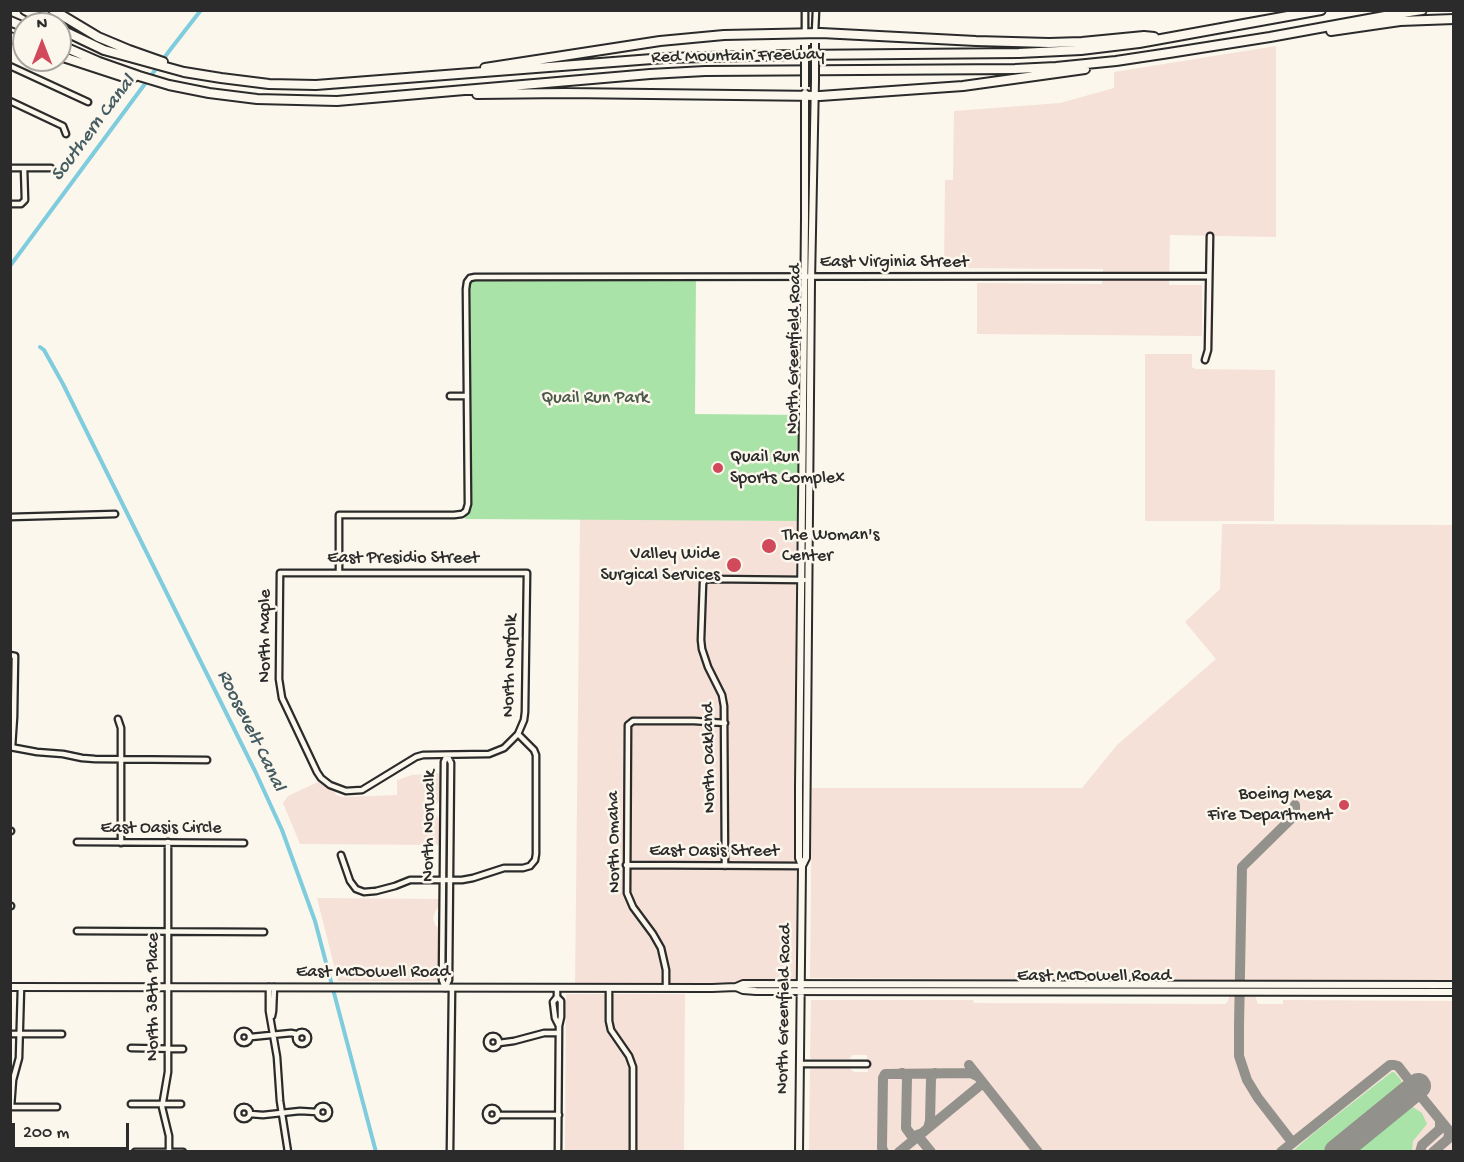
<!DOCTYPE html>
<style>
body{margin:0}
#map{position:relative;width:1464px;height:1162px;overflow:hidden;background:#fbf7ec;font-family:"Gochi Hand",sans-serif}
canvas{display:block}
.frame{position:absolute;inset:0;border:12px solid #2b2b2b;pointer-events:none}
.north{position:absolute;left:12px;top:12px;width:60px;height:60px;box-sizing:border-box;background:#fbf7ec;border:2px solid #a8a59f;border-radius:50%;rotate:0deg;font-size:16px;font-weight:700;line-height:24px;text-align:center;color:#2b2b2b}
.north::after{content:'';display:block;margin:auto;width:21px;height:27px;background:#d1495b;clip-path:polygon(50% 0,100% 100%,50% 72%,0 100%)}
.scale{position:absolute;left:12px;top:1123px;width:117px;height:27px;box-sizing:border-box;border:3px solid #2b2b2b;border-top:0;padding-left:8px;font-size:18px;line-height:21px;white-space:nowrap;color:#2b2b2b;-webkit-text-stroke:4px #fbf7ec;paint-order:stroke}
</style>
<div id="map">
<canvas width="1464" height="1162"></canvas>
<div class="frame"></div>
<div class="north">N</div>
<div class="scale">200 m</div>
</div>
<script>
const ctx = document.querySelector('canvas').getContext('2d');
ctx.lineJoin = 'round';
function fillPath(path, color) { ctx.fillStyle = color; ctx.fill(path, 'evenodd'); }
const shape = rows => new Path2D(rows.map(r => 'M' + r).join(''));
function strokePath(path, color, width, dash) { ctx.strokeStyle = color; ctx.lineWidth = width; ctx.lineCap = dash ? 'butt' : 'round'; ctx.setLineDash(dash || []); ctx.stroke(path); }
function label(font, color, halo, rows, align = 'center') {
  ctx.font = font + ' "Gochi Hand",sans-serif'; ctx.lineWidth = 5; ctx.setLineDash([]); ctx.textBaseline = 'middle'; ctx.strokeStyle = halo; ctx.fillStyle = color; for (const [text, x, y, turn = 0] of rows) {
    ctx.save(); ctx.translate(x, y); ctx.rotate((+turn || 0) * Math.PI / 180); ctx.textAlign = isNaN(turn) ? turn : align; if (halo) ctx.strokeText(text, 0, 0); ctx.fillText(text, 0, 0); ctx.restore();
  }
}
const built = shape([
 [1276,46,1276,237,1170,235,1169,285,1202,285,1202,336,977,334,977,283,1102,284,1103,269,944,268,945,180,953,180,954,111,1060,103,1114,88,1114,72],
 [1145,354,1192,354,1192,367,1195,369,1275,370,1274,521,1145,521],
 [580,519,802,521,801,985,736,987,575,988],
 [1222,524,1453,525,1453,981,1256,980,1256,998,1258,1004,1283,1004,1283,1000,1453,1001,1453,1151,809,1152,810,1068,849,1068,854,1072,868,1072,867,1055,853,1055,849,1059,811,1059,810,1057,811,1000,973,1000,974,1003,1226,1004,1229,998,1229,980,810,978,812,788,1082,788,1117,745,1216,659,1185,622,1220,589],
 [442,773,442,798,435,806,435,814,441,821,440,845,300,844,283,803,288,796,318,782,335,792,336,795,343,797,397,795,397,780,412,775],
 [317,898,440,899,440,906,436,910,433,918,435,925,440,929,439,977,438,979,436,981,338,981],
 [566,994,685,994,684,1151,565,1152]
]);
const green = shape([
 [696,276,695,414,803,415,802,521,465,519,468,504,466,289,470,278],
 [1392,1072,1394,1072,1401,1080,1402,1085,1401,1089,1323,1151,1293,1151,1315,1132],
 [1413,1107,1422,1113,1427,1124,1413,1141,1412,1151,1352,1151,1401,1112]
]);
const canal = shape([
 [10,266,170,50,201,10],
 [40,347,44,350,63,384,255,771,282,830,315,921,376,1152]
]);
const taxiway = shape([
 [969,1065,1038,1152],
 [902,1073,907,1077,906,1128,911,1135,915,1136,920,1134],
 [1415,1089,1454,1137],
 [928,1128,930,1121,931,1078,935,1073],
 [918,1136,931,1152],
 [1292,1142,1258,1098,1247,1080,1239,1056,1239,1026,1242,867,1295,815,1295,805],
 [884,1152,882,1148,883,1078,885,1074,971,1073,977,1076],
 [899,1152,983,1083],
 [1281,1152,1390,1065,1394,1065,1398,1066,1416,1089],
 [1420,1152,1422,1145,1440,1129,1440,1121],
 [1433,1152,1448,1139,1449,1134,1448,1130]
]);
const runway = shape([
 [1337,1152,1418,1086]
]);
const street = shape([
 [805,33,805,10],
 [815,33,816,10],
 [10,66,88,102],
 [10,101,63,126,66,134],
 [10,168,51,168],
 [10,204,21,204,25,200,24,168],
 [1205,360,1208,350,1210,236],
 [450,396,467,396],
 [10,517,115,514],
 [280,573,527,573,525,712,524,720,518,734,504,748,489,754,423,755,416,757,362,790,346,791,330,785,321,778,317,772,282,698,279,679,280,573],
 [339,573,339,515,454,515,462,514,466,511,468,504,466,289,467,282,470,278,475,277,1209,276],
 [10,655,15,656,14,717,12,747],
 [118,719,121,728,121,843],
 [10,747,37,752,63,754,82,758,95,759,207,760],
 [10,831,11,831],
 [77,842,244,843],
 [168,842,168,1072,162,1107,169,1136,169,1151],
 [341,855,350,881,356,889,364,892,376,891,395,886,410,880,462,880,473,878,504,868,523,868,530,866,535,860,536,854,536,755,534,750,518,734],
 [626,865,802,866],
 [725,866,724,706,722,695,708,667,702,649,701,640,703,583,705,580,710,579,804,580],
 [10,906,11,906],
 [77,931,264,932],
 [269,987,269,1011,277,1057,280,1101,288,1152],
 [445,988,449,980,451,763,447,755],
 [445,988,442,980,444,762,447,755],
 [609,988,609,1021,611,1030,629,1056,633,1067,633,1152],
 [666,988,666,970,661,948,653,934,633,907,627,893,628,725,633,721,694,721,725,723],
 [557,997,561,1001,561,1017,559,1026,555,1018,553,1002,557,997,557,988],
 [272,1016,273,1011,274,987],
 '238 1037a6 6 0 1 1 12 0a6 6 0 1 1-12 0Z',
 '296 1038a6 6 0 1 1 12 0a6 6 0 1 1-12 0Z',
 [10,1034,62,1034],
 '487 1042a6 6 0 1 1 12 0a6 6 0 1 1-12 0Z',
 [251,1037,291,1033,296,1034],
 [499,1043,514,1041,544,1033,559,1033],
 [131,1048,183,1049],
 [800,1064,867,1064],
 [131,1104,181,1104],
 '317 1112a6 6 0 1 1 12 0a6 6 0 1 1-12 0Z',
 '238 1113a6 6 0 1 1 12 0a6 6 0 1 1-12 0Z',
 [10,1107,57,1107],
 [11,1107,13,1080,19,1058,21,987],
 '486 1114a6 6 0 1 1 12 0a6 6 0 1 1-12 0Z',
 [250,1114,263,1115,300,1111,317,1112],
 [498,1115,559,1115],
 [135,1152,183,1152],
 [450,1152,452,988],
 [558,1152,559,1026]
]);
const secondary = shape([
 [802,866,806,858,811,282,815,80],
 [10,987,712,988,736,987,743,984,1454,985],
 [736,987,743,990,756,991,1454,992],
 [799,1152,802,866,799,858,799,787,805,219,805,93]
]);
const highway = shape([
 [25,10,51,24],
 [53,10,98,37,129,50,163,62],
 [10,21,24,27],
 [60,29,104,50,184,72,221,78,269,84,316,85,665,58,792,55,1019,53,1081,50,1139,43,1321,10],
 [1331,31,1400,21,1454,19],
 [10,37,24,43],
 [60,45,99,62,139,76,169,85,209,93,257,99,337,101,650,74,705,71,1015,69,1056,67,1116,61,1169,53,1270,37,1396,14,1422,10],
 [60,56,124,77,134,77],
 [485,68,660,41,724,35,821,33,976,41,1049,43,1082,42,1144,36,1154,37],
 [477,94,566,93,820,96,963,86,1085,69]
]);
const secondaryBridge = shape([
 [815,43,815,80],
 [805,87,805,45]
]);
const markers = [
 [718,468,6,"#d1495b"],
 [769,546,8,"#d1495b"],
 [734,565,8,"#d1495b"],
 [1344,805,6,"#d1495b"]
];
const streetNames = [
 ["Red Mountain Freeway",738,57,-1],
 ["East Virginia Street",894,263],
 ["North Greenfield Road",795,349,-89],
 ["East Presidio Street",403,559],
 ["North Maple",266,636,-90],
 ["North Norfolk",511,666,-88],
 ["North Oakland",710,758,-91],
 ["North Norwalk",430,826,-89],
 ["East Oasis Circle",161,829],
 ["North Omaha",615,842,-91],
 ["East Oasis Street",714,852],
 ["East McDowell Road",373,973],
 ["East McDowell Road",1094,977],
 ["North 38th Place",154,997,-90],
 ["North Greenfield Road",785,1009,-89]
];
const parkNames = [
 ["Quail Run Park",595,399]
];
const poiNames = [
 ["Quail Run",730,458],
 ["Sports Complex",730,479],
 ["The Woman's",782,536],
 ["Center",782,557],
 ["Valley Wide",720,555,"right"],
 ["Surgical Services",720,576,"right"],
 ["Boeing Mesa",1332,795,"right"],
 ["Fire Department",1332,816,"right"]
];
const waterNames = [
 ["Southern Canal",94,129,-53],
 ["Roosevelt Canal",250,731,64]
];
fillPath(built, '#f5e1d7');
fillPath(green, '#aae3a7');
strokePath(canal, '#7fccde', 4);
strokePath(taxiway, '#93918c', 10);
strokePath(runway, '#93918c', 26);
strokePath(street, '#2b2b2b', 9);
strokePath(secondary, '#2b2b2b', 10);
strokePath(highway, '#2b2b2b', 12);
strokePath(street, '#fbf7ec', 4.5);
strokePath(secondary, '#fbf7ec', 6);
strokePath(highway, '#fbf7ec', 8);
strokePath(secondaryBridge, '#2b2b2b', 10, []);
strokePath(secondaryBridge, '#fbf7ec', 6);
for (const [x, y, r, color] of markers) { const dot = new Path2D(); dot.arc(x, y, r, 0, 2 * Math.PI); ctx.fillStyle = color; ctx.fill(dot); strokePath(dot, '#fbf7ec', 2); }
label('18px', '#2b2b2b', '#fbf7ec', streetNames);
label('18px', '#4b594a', '#fbf7ec', parkNames);
label('18px', '#2b2b2b', '#fbf7ec', poiNames, 'left');
label('italic 20px', '#445b61', '#fbf7ec', waterNames);
</script>
